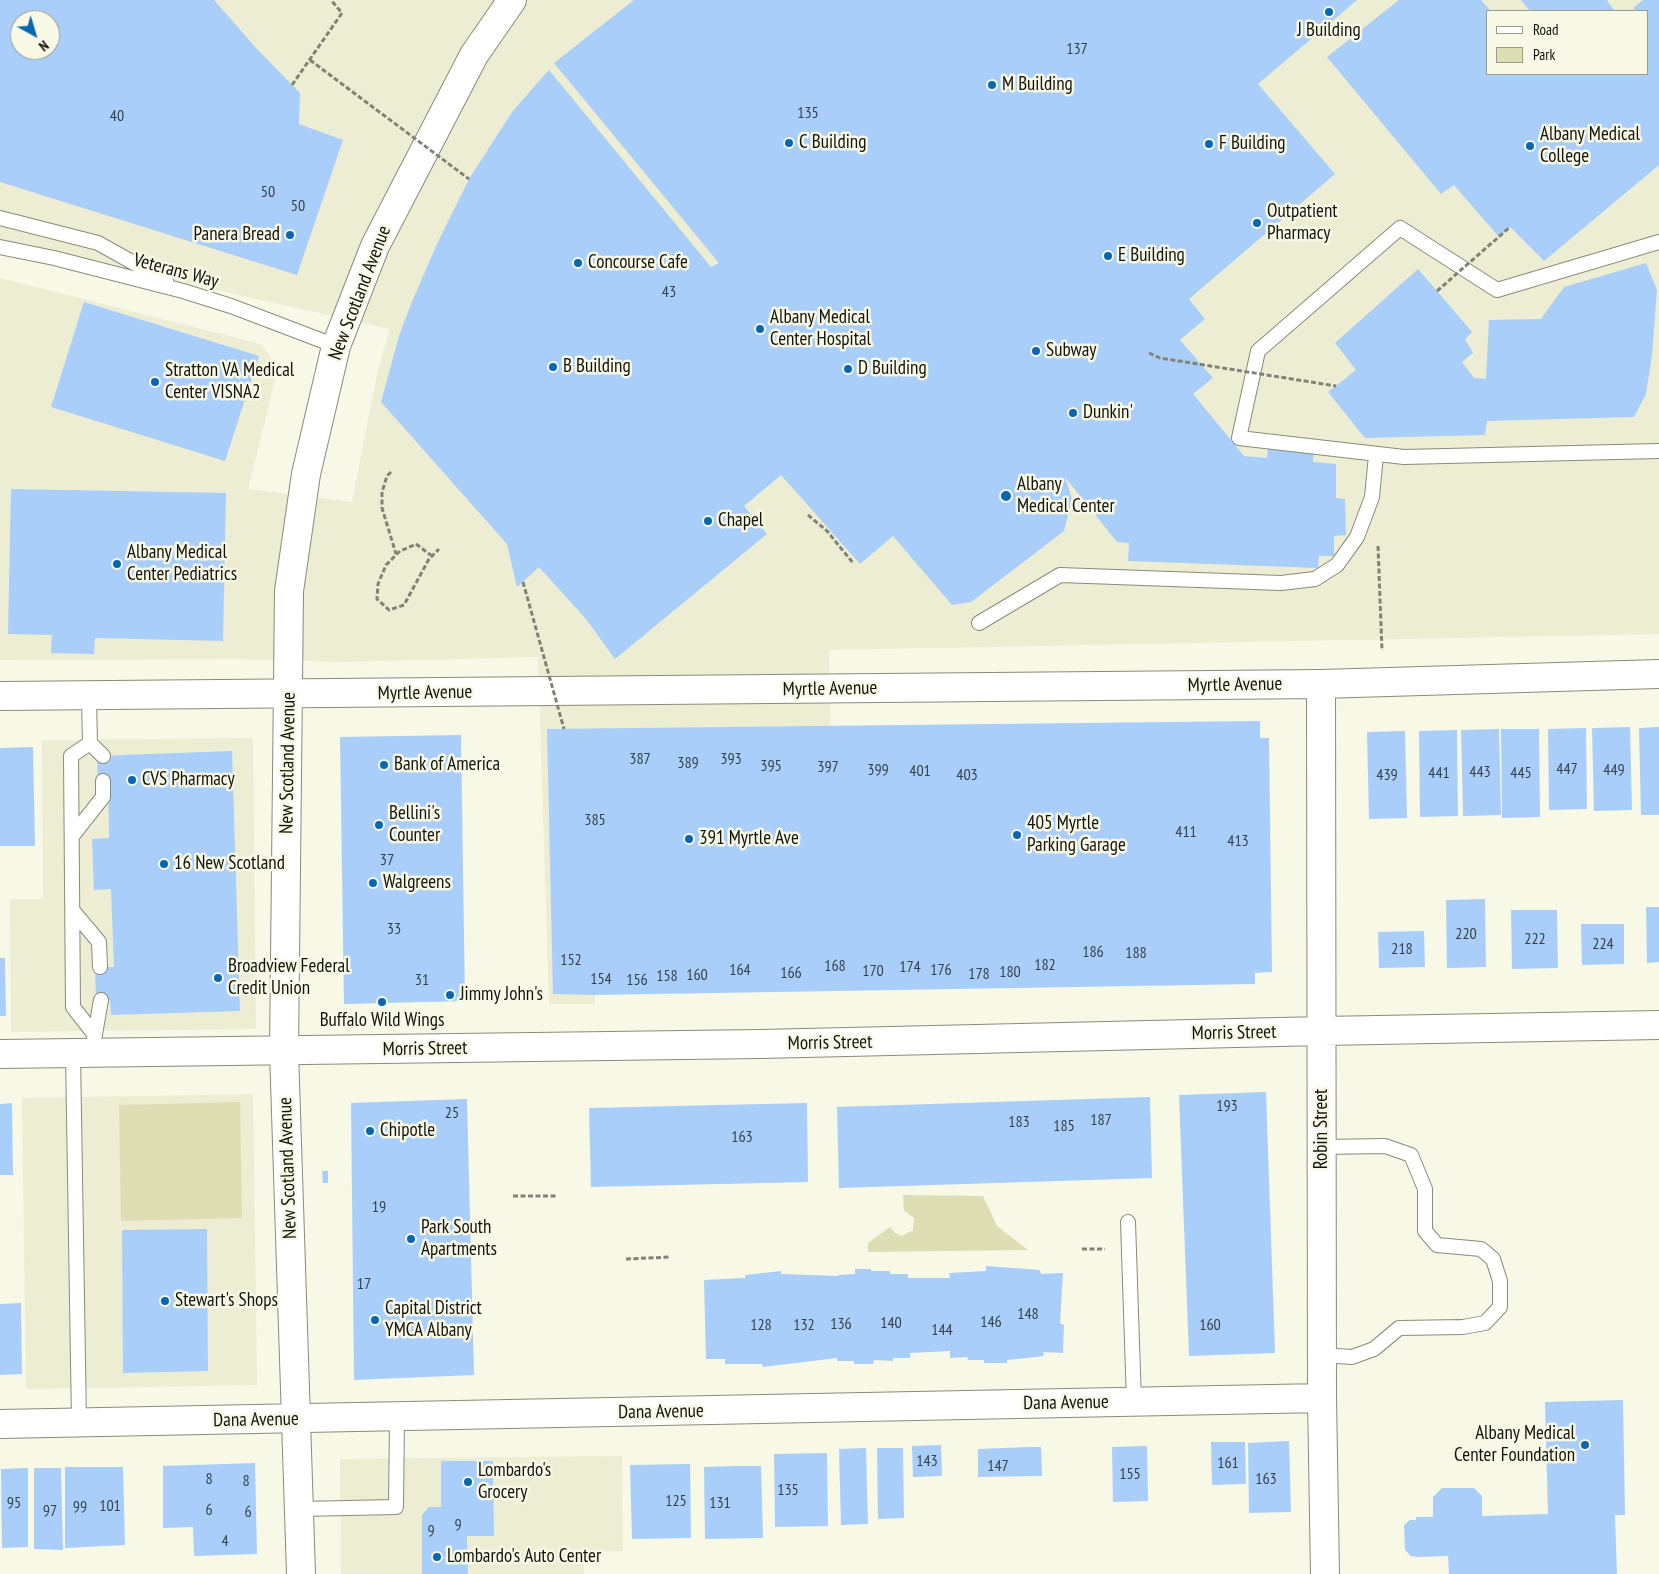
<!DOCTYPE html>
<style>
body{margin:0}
#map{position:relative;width:1659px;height:1574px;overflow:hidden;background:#f7f8e5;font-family:"PT Sans Narrow",sans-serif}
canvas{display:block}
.legend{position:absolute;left:1486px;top:10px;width:162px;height:65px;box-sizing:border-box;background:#f7f8e5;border:1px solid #9b9c8e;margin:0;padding:6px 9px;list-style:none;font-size:15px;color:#12120c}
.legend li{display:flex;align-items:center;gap:10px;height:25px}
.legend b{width:25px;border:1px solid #9b9c8e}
.north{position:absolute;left:10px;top:10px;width:50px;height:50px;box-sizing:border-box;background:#f7f8e5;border:1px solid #9b9c8e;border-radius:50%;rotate:141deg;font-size:14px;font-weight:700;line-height:20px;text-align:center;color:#12120c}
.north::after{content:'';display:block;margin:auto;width:18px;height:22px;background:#0867b3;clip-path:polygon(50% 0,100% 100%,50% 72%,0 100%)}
</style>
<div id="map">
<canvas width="1659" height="1574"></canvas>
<ul class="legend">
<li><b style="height:6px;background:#fff"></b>Road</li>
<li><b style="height:14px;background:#dddeb3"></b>Park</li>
</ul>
<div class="north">N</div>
</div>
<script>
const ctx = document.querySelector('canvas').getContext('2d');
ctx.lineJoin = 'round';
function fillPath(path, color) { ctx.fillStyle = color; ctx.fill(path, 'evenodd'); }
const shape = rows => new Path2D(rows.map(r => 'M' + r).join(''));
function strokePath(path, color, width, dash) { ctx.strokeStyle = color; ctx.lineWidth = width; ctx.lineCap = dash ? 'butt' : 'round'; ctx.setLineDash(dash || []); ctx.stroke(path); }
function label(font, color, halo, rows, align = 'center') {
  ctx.font = font + ' "PT Sans Narrow",sans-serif'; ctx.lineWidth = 5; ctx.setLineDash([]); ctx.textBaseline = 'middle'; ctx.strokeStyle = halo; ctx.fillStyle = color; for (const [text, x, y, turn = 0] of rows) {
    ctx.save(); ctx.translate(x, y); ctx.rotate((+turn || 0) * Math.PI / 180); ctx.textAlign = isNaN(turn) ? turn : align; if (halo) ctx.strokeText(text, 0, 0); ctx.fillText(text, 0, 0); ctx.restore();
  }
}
const built = shape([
 [0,0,1659,0,1659,634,829,650,835,945,594,953,595,1004,549,1004,538,657,341,662,236,659,0,660,0,278,261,344,278,368,248,489,352,502,378,370,390,329,0,241],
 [1488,11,1648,11,1648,74,1488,74],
 [20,20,50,20,50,50,20,50],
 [253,738,256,1029,11,1032,10,899,43,899,42,740],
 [253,1094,257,1385,26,1389,22,1098],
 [622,1456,623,1551,584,1552,584,1574,341,1574,340,1459]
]);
const green = shape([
 [240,1102,242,1218,121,1221,119,1105],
 [903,1195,983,1196,997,1226,1028,1250,868,1252,868,1243,890,1227,895,1233,902,1236,913,1230,914,1218,904,1211]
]);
const building = shape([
 [0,0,214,0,256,48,300,93,299,124,343,140,297,275,0,182],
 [20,20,50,20,50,50,20,50],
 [634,0,1357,0,1258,84,1335,174,1189,299,1205,319,1180,340,1213,378,1193,394,1244,456,1267,458,1268,448,1314,453,1313,462,1336,464,1336,498,1345,499,1346,535,1334,536,1334,556,1319,556,1318,568,1128,561,1129,543,1117,542,1065,477,1072,499,1064,531,971,602,952,605,893,536,860,564,781,475,744,506,767,534,615,659,586,619,539,567,517,587,507,544,381,402,399,336,411,304,437,244,469,179,512,112,549,70,711,267,719,263,554,63],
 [1399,0,1481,0,1491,11,1488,11,1488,74,1648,74,1648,11,1635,11,1633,8,1643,0,1659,0,1659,165,1544,261,1510,227,1499,237,1454,185,1441,194,1327,57],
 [1521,0,1608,0,1607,1,1615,11,1530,11],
 [1646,263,1657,290,1652,355,1646,394,1634,417,1487,421,1485,435,1365,438,1328,392,1356,370,1335,343,1418,269,1472,332,1465,339,1473,353,1462,362,1474,378,1486,379,1489,320,1541,319,1564,287],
 [84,302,259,356,225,461,51,407],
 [11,489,226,493,223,641,95,638,94,654,51,653,52,635,8,634],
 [1260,721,1260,738,1269,738,1272,972,1255,973,1255,984,595,995,553,994,547,729],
 [1630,727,1632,810,1594,811,1592,728],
 [1659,727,1659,815,1641,815,1639,728],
 [1586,728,1587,809,1549,810,1548,729],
 [1499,729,1501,815,1463,816,1461,730],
 [1501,729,1539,729,1540,817,1502,818],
 [1457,730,1458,816,1420,817,1419,731],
 [1405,731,1407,818,1369,819,1367,732],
 [461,735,465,1001,344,1004,340,737],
 [33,747,35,846,0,846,0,748],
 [232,751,240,1011,111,1015,110,1000,96,1000,95,967,114,967,111,889,94,890,92,839,109,838,108,781,98,782,97,756],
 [1485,899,1486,967,1447,968,1446,900],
 [1646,907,1659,907,1659,962,1647,963],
 [1511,910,1557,910,1558,968,1512,969],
 [1581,924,1624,924,1624,964,1582,965],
 [1424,931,1425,967,1379,968,1378,932],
 [0,958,5,958,6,1016,0,1016],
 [1266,1092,1275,1353,1189,1356,1179,1095],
 [1150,1097,1152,1178,839,1188,837,1107],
 [467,1099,474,1375,354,1380,351,1103],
 [12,1103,13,1175,0,1175,0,1104],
 [807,1103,808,1182,591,1187,589,1108],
 [322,1171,328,1171,328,1183,323,1183],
 [207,1229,208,1371,123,1373,122,1230],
 [986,1266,1040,1270,1041,1274,1063,1273,1060,1323,1064,1325,1063,1353,1043,1352,1044,1356,1007,1360,1007,1363,984,1363,984,1360,968,1360,967,1357,950,1358,950,1351,910,1353,910,1358,893,1358,893,1361,874,1360,873,1364,854,1364,854,1361,837,1361,837,1358,763,1367,762,1364,725,1364,725,1359,706,1359,704,1280,745,1278,745,1275,781,1271,781,1274,838,1276,838,1275,855,1274,855,1269,871,1269,871,1271,890,1271,890,1274,908,1274,908,1278,950,1278,949,1273,986,1271],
 [21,1303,22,1374,0,1375,0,1304],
 [1623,1400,1625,1515,1615,1515,1617,1574,1449,1574,1448,1556,1417,1557,1411,1556,1405,1550,1404,1525,1410,1520,1416,1520,1416,1517,1433,1517,1433,1497,1442,1488,1474,1488,1482,1496,1482,1516,1548,1514,1545,1402],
 [1289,1441,1291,1512,1249,1513,1248,1443],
 [1211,1442,1245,1442,1246,1484,1212,1485],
 [941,1445,942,1476,913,1477,912,1446],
 [1147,1446,1148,1501,1113,1502,1112,1447],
 [1029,1447,1041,1447,1042,1476,978,1477,978,1449],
 [866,1448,868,1524,841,1525,839,1449],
 [877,1448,903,1448,904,1518,878,1519],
 [827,1453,828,1526,775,1527,774,1454],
 [443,1461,493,1461,494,1536,467,1536,468,1574,422,1574,422,1515,429,1507,441,1507,441,1462],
 [255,1463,257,1554,194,1556,193,1527,163,1528,163,1466],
 [690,1464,691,1538,632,1539,630,1465],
 [735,1466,761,1466,763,1538,705,1539,704,1467],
 [65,1467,123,1467,125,1545,65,1548],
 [28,1468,28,1547,2,1548,1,1469],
 [34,1468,61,1468,63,1550,34,1549]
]);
const path = shape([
 [292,85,342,13,331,0],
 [391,472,387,476,382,492,382,508,396,554],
 [808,515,827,531,853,563],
 [1378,546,1382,651],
 [432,556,416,544,400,551,386,565,378,584,377,599,389,610,404,605,429,559,439,549],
 [513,1196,556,1196],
 [1082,1249,1105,1249],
 [626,1259,670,1257]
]);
const lane = shape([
 [0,218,98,243,166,281],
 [1659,242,1497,290,1400,228,1258,351,1239,438,1404,457,1659,451],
 [0,247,54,258,183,291,231,306,336,346],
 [979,623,1060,575,1281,583,1315,579,1337,565,1357,537,1372,497,1376,455],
 [89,697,90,743,103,756],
 [90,743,71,756,73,1007,94,1034],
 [73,835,103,797,103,781],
 [73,911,99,942,100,967],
 [94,1040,101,1000],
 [73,1053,79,1423],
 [1322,1147,1385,1146,1411,1155,1425,1189,1425,1231,1437,1245,1481,1249,1493,1259,1500,1281,1500,1307,1485,1323,1463,1327,1399,1328,1374,1349,1352,1357,1322,1355],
 [1128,1222,1134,1402],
 [300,1509,396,1507,397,1417]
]);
const street = shape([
 [1321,684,1322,1398,1325,1574],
 [0,696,1321,684,1659,674],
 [0,1054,761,1044,1322,1031,1659,1025],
 [0,1424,1322,1398]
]);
const secondary = shape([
 [301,1574,284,1051,289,591,306,474,336,346,375,246,474,55,512,0]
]);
const pathBridge = shape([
 [310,60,469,179],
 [1437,291,1510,227],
 [1149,353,1160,358,1336,386],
 [523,582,564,729]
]);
const markers = [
 [1329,12,5,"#0867b3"],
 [992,85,5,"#0867b3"],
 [789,143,5,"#0867b3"],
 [1209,144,5,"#0867b3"],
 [1530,146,5,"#0867b3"],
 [1257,223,5,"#0867b3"],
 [290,235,5,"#0867b3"],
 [1108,256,5,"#0867b3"],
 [578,263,5,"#0867b3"],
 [760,329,5,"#0867b3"],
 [1036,351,5,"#0867b3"],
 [553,367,5,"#0867b3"],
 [848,369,5,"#0867b3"],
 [155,382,5,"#0867b3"],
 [1073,413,5,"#0867b3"],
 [1006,496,6,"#0867b3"],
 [708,521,5,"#0867b3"],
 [117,564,5,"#0867b3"],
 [384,765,5,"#0867b3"],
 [132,780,5,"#0867b3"],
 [379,825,5,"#0867b3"],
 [1017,835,5,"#0867b3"],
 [689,839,5,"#0867b3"],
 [164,864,5,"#0867b3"],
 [373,883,5,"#0867b3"],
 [218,978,5,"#0867b3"],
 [450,995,5,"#0867b3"],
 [382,1002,5,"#0867b3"],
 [370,1131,5,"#0867b3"],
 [411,1239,5,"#0867b3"],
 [165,1301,5,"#0867b3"],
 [375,1320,5,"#0867b3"],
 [1585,1445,5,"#0867b3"],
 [468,1482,5,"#0867b3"],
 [437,1557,5,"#0867b3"]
];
const numberNames = [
 ["137",1077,49],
 ["135",808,113],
 ["40",117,116],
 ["50",268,192],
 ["50",298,206],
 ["43",669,292],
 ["387",640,759],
 ["393",731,759],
 ["389",688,763],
 ["395",771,766],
 ["397",828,767],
 ["447",1567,769],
 ["399",878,770],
 ["449",1614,770],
 ["401",920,771],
 ["443",1480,772],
 ["441",1439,773],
 ["445",1521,773],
 ["403",967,775],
 ["439",1387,775],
 ["385",595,820],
 ["411",1186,832],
 ["413",1238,841],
 ["37",387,860],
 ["33",394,929],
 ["220",1466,934],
 ["222",1535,939],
 ["224",1603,944],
 ["218",1402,949],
 ["186",1093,952],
 ["188",1136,953],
 ["152",571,960],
 ["182",1045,965],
 ["168",835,966],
 ["174",910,967],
 ["164",740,970],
 ["176",941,970],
 ["170",873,971],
 ["180",1010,972],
 ["166",791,973],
 ["178",979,974],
 ["160",697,975],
 ["158",667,976],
 ["154",601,979],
 ["31",422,980],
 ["156",637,980],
 ["193",1227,1106],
 ["25",452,1113],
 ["187",1101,1120],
 ["183",1019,1122],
 ["185",1064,1126],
 ["163",742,1137],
 ["19",379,1207],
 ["17",364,1284],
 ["148",1028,1314],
 ["146",991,1322],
 ["140",891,1323],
 ["136",841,1324],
 ["128",761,1325],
 ["132",804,1325],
 ["160",1210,1325],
 ["144",942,1330],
 ["143",927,1461],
 ["161",1228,1463],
 ["147",998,1466],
 ["155",1130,1474],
 ["8",209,1479],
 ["163",1266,1479],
 ["8",246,1481],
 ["135",788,1490],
 ["125",676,1501],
 ["95",14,1503],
 ["131",720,1503],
 ["101",110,1506],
 ["99",80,1507],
 ["6",209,1510],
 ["97",50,1511],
 ["6",248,1512],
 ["9",458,1525],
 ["9",431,1531],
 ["4",225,1541]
];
const poiNames = [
 ["J Building",1329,31,"center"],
 ["M Building",1002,85],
 ["Albany Medical",1540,135],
 ["College",1540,157],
 ["C Building",799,143],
 ["F Building",1219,144],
 ["Outpatient",1267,212],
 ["Pharmacy",1267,234],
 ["Panera Bread",280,235,"right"],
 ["E Building",1118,256],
 ["Concourse Cafe",588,263],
 ["Albany Medical",770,318],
 ["Center Hospital",770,340],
 ["Subway",1046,351],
 ["B Building",563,367],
 ["D Building",858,369],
 ["Stratton VA Medical",165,371],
 ["Center VISNA2",165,393],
 ["Dunkin'",1083,413],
 ["Albany",1017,485],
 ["Medical Center",1017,507],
 ["Chapel",718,521],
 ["Albany Medical",127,553],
 ["Center Pediatrics",127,575],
 ["Bank of America",394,765],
 ["CVS Pharmacy",142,780],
 ["Bellini's",389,814],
 ["Counter",389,836],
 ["405 Myrtle",1027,824],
 ["Parking Garage",1027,846],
 ["391 Myrtle Ave",699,839],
 ["16 New Scotland",174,864],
 ["Walgreens",383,883],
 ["Broadview Federal",228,967],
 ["Credit Union",228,989],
 ["Jimmy John's",460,995],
 ["Buffalo Wild Wings",382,1021,"center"],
 ["Chipotle",380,1131],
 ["Park South",421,1228],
 ["Apartments",421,1250],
 ["Stewart's Shops",175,1301],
 ["Capital District",385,1309],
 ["YMCA Albany",385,1331],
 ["Albany Medical",1575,1434,"right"],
 ["Center Foundation",1575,1456,"right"],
 ["Lombardo's",478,1471],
 ["Grocery",478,1493],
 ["Lombardo's Auto Center",447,1557]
];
const streetNames = [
 ["Veterans Way",176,271,15],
 ["New Scotland Avenue",360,293,-69],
 ["Myrtle Avenue",1235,685,-1],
 ["Myrtle Avenue",830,689,-1],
 ["Myrtle Avenue",425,693,-1],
 ["New Scotland Avenue",288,763,-89],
 ["Morris Street",1234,1033,-1],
 ["Morris Street",830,1043,-1],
 ["Morris Street",425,1049,-1],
 ["Robin Street",1322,1129,-90],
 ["New Scotland Avenue",288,1168,-92],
 ["Dana Avenue",1066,1403,-1],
 ["Dana Avenue",661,1412,-1],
 ["Dana Avenue",256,1420,-1]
];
fillPath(built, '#ecedd3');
fillPath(green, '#dddeb3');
fillPath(building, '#a8cef9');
strokePath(lane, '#8a8b7a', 16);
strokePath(street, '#8a8b7a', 30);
strokePath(secondary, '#8a8b7a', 30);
strokePath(path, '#828276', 3, [5, 2.5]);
strokePath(lane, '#fff', 14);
strokePath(street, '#fff', 28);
strokePath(secondary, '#fff', 28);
strokePath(pathBridge, '#828276', 3, [5, 2.5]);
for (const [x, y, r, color] of markers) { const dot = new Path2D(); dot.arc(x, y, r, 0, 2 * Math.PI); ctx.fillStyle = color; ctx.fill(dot); strokePath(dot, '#f7f8e5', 2); }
label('16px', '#384147', null, numberNames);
label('19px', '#12120c', '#f7f8e5', poiNames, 'left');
label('19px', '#12120c', '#f7f8e5', streetNames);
</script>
